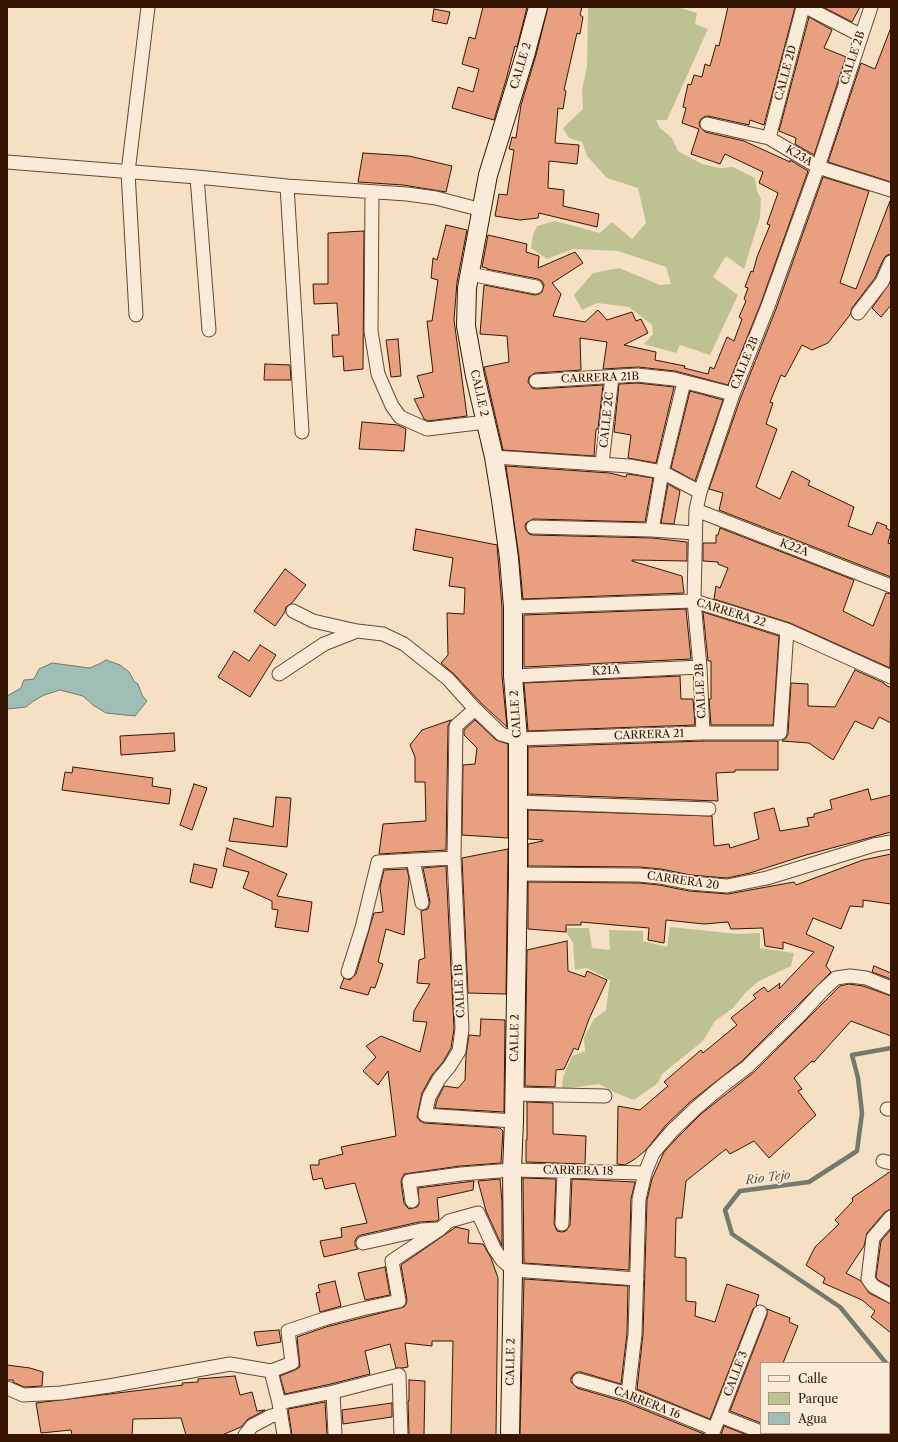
<!DOCTYPE html>
<style>
body{margin:0}
#map{position:relative;width:898px;height:1442px;overflow:hidden;background:#f6e0c3;font-family:"Libre Caslon Text",serif}
canvas{display:block}
.frame{position:absolute;inset:0;border:8px solid #361603;pointer-events:none}
.legend{position:absolute;left:760px;top:1362px;width:130px;height:72px;box-sizing:border-box;background:#f9ebd8;border:1px solid #ab9683;margin:0;padding:5px 7px;list-style:none;font-size:12px;color:#361603}
.legend li{display:flex;align-items:center;gap:8px;height:20px}
.legend b{width:20px;border:1px solid #ab9683}
</style>
<div id="map">
<canvas width="898" height="1442"></canvas>
<div class="frame"></div>
<ul class="legend">
<li><b style="height:5px;background:#f9ebd8"></b>Calle</li>
<li><b style="height:11px;background:#bec293"></b>Parque</li>
<li><b style="height:11px;background:#9dbdb5"></b>Agua</li>
</ul>
</div>
<script>
const ctx = document.querySelector('canvas').getContext('2d');
ctx.lineJoin = 'round';
function fillPath(path, color) { ctx.fillStyle = color; ctx.fill(path, 'evenodd'); }
const shape = rows => new Path2D(rows.map(r => 'M' + r).join(''));
function strokePath(path, color, width, dash) { ctx.strokeStyle = color; ctx.lineWidth = width; ctx.lineCap = dash ? 'butt' : 'round'; ctx.setLineDash(dash || []); ctx.stroke(path); }
function label(font, color, halo, rows, align = 'center') {
  ctx.font = font + ' "Libre Caslon Text",serif'; ctx.lineWidth = 3.5; ctx.setLineDash([]); ctx.textBaseline = 'middle'; ctx.strokeStyle = halo; ctx.fillStyle = color; for (const [text, x, y, turn = 0] of rows) {
    ctx.save(); ctx.translate(x, y); ctx.rotate((+turn || 0) * Math.PI / 180); ctx.textAlign = isNaN(turn) ? turn : align; if (halo) ctx.strokeText(text, 0, 0); ctx.fillText(text, 0, 0); ctx.restore();
  }
}
const green = shape([
 [588,7,677,7,697,13,695,24,708,29,667,120,656,120,660,128,672,138,678,151,702,164,720,168,733,167,755,178,757,191,761,199,760,217,744,269,726,256,713,277,738,295,710,355,680,345,676,353,644,344,653,334,652,325,629,307,597,303,582,310,574,295,593,273,619,268,660,285,671,284,666,267,618,251,573,249,547,259,531,248,533,235,537,226,555,221,600,233,612,222,632,239,646,223,638,188,607,178,587,156,582,142,569,138,563,128,583,109,582,90,587,66],
 [670,927,738,934,760,933,760,948,794,953,791,966,759,981,745,993,733,1008,715,1021,703,1041,662,1074,658,1083,634,1100,616,1093,599,1084,562,1089,563,1077,572,1056,585,1051,584,1037,594,1019,606,1010,610,980,587,968,575,970,573,943,564,928,589,928,592,948,610,950,609,930,643,931,643,941,667,947]
]);
const water = shape([
 [106,660,120,665,129,672,134,681,138,684,142,695,147,701,135,716,106,713,93,705,83,696,60,690,44,695,32,702,26,707,7,709,7,696,21,688,24,680,34,679,39,669,52,663,90,668,101,663,106,660]
]);
const stream = shape([
 [886,1363,840,1307,732,1234,725,1210,740,1191,809,1182,857,1151,862,1113,858,1078,852,1055,891,1048],
 [889,1366,891,1368]
]);
const building = shape([
 [483,7,527,7,517,47,515,46,506,80,494,120,452,108,458,87,473,92,479,69,462,64,469,37,475,39,483,7],
 [548,7,582,7,580,15,583,17,580,34,577,33,564,90,566,91,563,109,558,108,555,143,579,145,577,164,549,161,548,188,564,190,563,206,599,214,597,227,539,213,538,218,520,220,495,216,499,194,507,195,514,150,509,149,512,137,516,138,521,105,536,55,548,7],
 [728,7,795,7,764,125,750,120,749,125,708,116,704,117,701,119,699,123,700,127,705,132,744,141,790,162,790,160,808,171,761,303,728,385,675,371,638,367,603,369,607,342,580,338,581,370,535,373,529,377,528,382,532,388,536,389,603,385,598,429,596,429,594,456,503,450,484,367,509,362,507,336,480,334,484,285,535,295,539,294,542,292,544,285,542,281,538,279,487,269,487,268,482,267,488,235,527,244,526,252,539,256,538,268,575,252,583,263,552,283,561,294,553,316,585,322,598,310,607,320,632,312,636,321,641,319,648,333,624,345,656,352,655,360,685,366,684,368,708,374,710,367,714,369,727,337,734,341,742,319,739,317,746,301,744,299,748,288,745,287,751,271,753,272,757,257,770,225,767,224,778,193,759,183,763,172,725,154,720,164,691,154,699,129,682,123,686,108,683,107,688,84,691,85,694,75,702,77,705,64,710,66,716,45,719,46,728,7],
 [823,7,860,7,852,22,823,7],
 [434,9,450,12,447,24,432,21,434,9],
 [809,17,832,30,824,48,846,57,814,155,795,144,796,138,779,131,809,17],
 [890,30,891,30,891,182,828,162,861,63,875,69,890,30],
 [363,153,409,156,452,166,446,192,403,185,358,182,363,153],
 [823,177,869,191,840,283,856,289,890,201,891,254,887,255,884,258,875,278,852,308,850,315,828,343,812,350,802,345,785,377,781,375,770,402,773,403,766,424,777,429,756,487,780,499,792,471,810,481,808,485,854,507,848,526,872,535,877,522,887,526,886,528,891,531,888,543,891,544,891,577,719,510,723,493,709,489,741,397,776,309,823,177],
 [446,225,467,230,457,282,454,320,467,416,428,421,424,419,414,399,424,397,417,376,433,372,427,321,432,321,438,280,431,278,433,258,437,260,446,225],
 [364,231,363,369,344,371,343,356,333,357,332,335,339,335,337,303,314,304,313,284,328,284,328,233,364,231],
 [891,281,891,305,881,317,872,308,891,281],
 [398,339,401,376,391,377,386,340,398,339],
 [265,364,290,365,291,380,264,380,265,364],
 [637,383,674,387,656,463,628,458,631,435,614,432,619,384,637,383],
 [690,391,723,400,695,481,671,468,690,391],
 [362,422,398,425,406,429,404,451,359,449,362,422],
 [506,466,610,473,626,477,627,474,628,474,653,478,645,522,533,519,526,523,525,526,526,530,529,534,533,535,652,538,687,542,687,561,632,560,632,561,682,576,684,593,523,599,519,557,506,466],
 [668,484,680,491,674,524,661,523,668,484],
 [720,528,854,580,843,611,873,626,886,593,891,594,890,668,790,623,714,599,716,586,720,588,728,568,718,564,718,562,703,561,703,543,716,543,716,535,718,535,720,528],
 [416,529,497,545,502,607,502,676,507,727,481,703,454,674,441,663,448,655,447,613,464,614,465,588,449,586,453,558,413,550,416,529],
 [285,569,306,585,292,603,286,607,285,612,275,626,254,611,285,569],
 [686,609,691,659,524,667,524,615,686,609],
 [703,612,779,636,773,725,711,725,709,699,711,699,711,661,708,661,703,612],
 [260,645,276,655,250,697,218,677,234,651,249,661,260,645],
 [855,670,884,683,884,684,891,688,891,723,879,717,873,729,855,721,833,760,809,743,782,741,786,738,788,734,791,683,808,684,808,706,835,707,855,670],
 [680,676,681,699,693,699,695,725,528,731,524,683,680,676],
 [451,720,448,726,446,850,379,854,383,824,426,821,425,782,415,782,415,757,410,745,422,730,451,720],
 [475,720,496,740,508,744,508,838,462,835,463,765,475,764,477,748,464,735,464,730,475,720],
 [174,733,175,751,121,755,120,736,174,733],
 [703,741,778,741,778,770,735,770,735,772,716,773,718,801,528,794,528,747,703,741],
 [73,767,153,778,152,786,171,789,169,804,62,790,65,772,72,773,73,767],
 [194,784,207,788,192,830,180,825,194,784],
 [868,789,871,800,891,795,891,832,806,855,750,873,727,878,691,875,661,869,640,867,528,866,528,844,543,841,543,840,528,839,528,810,712,816,714,846,729,844,730,848,759,839,754,813,774,808,780,831,809,826,807,818,814,817,814,814,832,809,830,800,868,789],
 [276,797,291,798,287,847,229,841,234,818,273,827,276,797],
 [227,848,287,874,277,896,312,902,308,932,275,927,278,910,272,909,272,901,243,888,249,872,223,866,227,848],
 [508,849,506,994,468,993,462,858,508,849],
 [891,854,891,904,863,900,863,907,850,906,841,929,813,918,806,934,834,947,826,966,831,972,742,1061,690,1102,666,1125,646,1150,635,1159,625,1165,617,1164,618,1106,640,1110,668,1086,664,1082,701,1050,703,1053,737,1025,731,1018,756,998,753,995,764,987,768,992,780,983,779,989,814,952,783,942,783,949,765,946,763,928,731,929,728,922,704,924,666,920,664,943,648,940,649,928,581,922,581,925,566,925,566,932,528,929,528,882,639,883,659,885,689,891,728,894,794,882,796,885,863,860,891,854],
 [194,864,217,869,212,888,190,882,194,864],
 [446,866,454,1029,451,1048,443,1062,432,1075,422,1093,417,1117,420,1121,424,1123,500,1128,503,1131,501,1163,460,1166,404,1174,402,1178,401,1182,404,1203,406,1206,409,1209,417,1207,419,1204,418,1188,474,1181,473,1190,437,1198,439,1219,437,1221,419,1222,361,1235,357,1237,355,1241,355,1245,358,1249,324,1257,320,1241,342,1237,341,1228,367,1223,355,1183,325,1189,322,1178,313,1180,310,1165,319,1165,319,1160,343,1154,341,1147,396,1136,388,1071,378,1085,363,1071,376,1057,366,1046,381,1036,420,1052,427,1022,413,1021,414,1011,430,984,417,983,419,960,425,958,421,911,428,909,430,902,423,868,446,866],
 [407,869,409,878,404,935,386,929,378,962,383,964,375,988,371,987,368,995,340,988,344,978,350,980,356,974,374,913,383,912,380,887,384,870,407,869],
 [567,941,568,971,585,977,587,971,607,980,589,1019,578,1050,574,1048,564,1069,556,1070,555,1087,525,1086,527,950,567,941],
 [874,966,891,973,891,979,872,972,874,966],
 [849,984,863,986,891,996,891,1036,851,1021,814,1062,812,1061,794,1078,802,1089,798,1091,816,1115,769,1158,754,1141,730,1154,726,1149,686,1181,682,1218,676,1218,675,1257,686,1258,686,1301,696,1302,695,1316,715,1322,727,1284,759,1295,756,1304,757,1305,753,1309,710,1419,637,1389,643,1334,647,1200,652,1179,664,1152,678,1137,701,1114,753,1073,840,986,849,984],
 [481,1019,505,1020,504,1112,435,1108,437,1100,444,1086,458,1088,465,1080,466,1055,469,1035,480,1036,481,1019],
 [527,1102,553,1103,553,1134,586,1136,585,1164,526,1162,526,1140,527,1140,527,1102],
 [891,1171,891,1209,885,1212,867,1233,864,1246,846,1273,861,1281,869,1293,891,1304,891,1333,871,1317,875,1311,862,1300,823,1283,825,1278,806,1265,815,1247,839,1224,835,1220,853,1201,852,1198,891,1171],
 [523,1178,556,1179,554,1224,557,1231,562,1232,566,1231,570,1225,572,1179,635,1182,631,1199,629,1270,524,1263,523,1178],
 [500,1179,502,1202,502,1246,486,1211,478,1181,500,1179],
 [456,1227,469,1230,468,1243,483,1244,491,1258,498,1278,496,1435,451,1435,453,1341,432,1341,432,1346,405,1343,408,1367,402,1368,396,1368,390,1344,365,1351,370,1374,331,1384,285,1394,280,1376,295,1370,300,1367,297,1337,326,1327,404,1307,406,1304,407,1300,401,1265,456,1227],
 [891,1229,891,1287,878,1280,876,1277,881,1241,891,1229],
 [385,1267,390,1295,365,1300,358,1273,385,1267],
 [524,1279,628,1286,627,1333,621,1384,581,1372,577,1372,573,1375,571,1378,571,1382,577,1388,625,1402,704,1434,704,1435,520,1435,524,1279],
 [335,1281,341,1306,320,1312,316,1293,320,1292,318,1285,335,1281],
 [767,1309,790,1318,789,1322,798,1326,783,1363,761,1363,761,1423,730,1411,767,1315,767,1309],
 [279,1330,281,1342,257,1346,254,1332,279,1330],
 [7,1365,30,1368,43,1372,42,1386,24,1387,13,1382,13,1380,7,1380,7,1365],
 [235,1376,240,1395,252,1392,257,1411,265,1410,248,1419,241,1427,222,1435,186,1435,181,1418,133,1419,132,1435,72,1435,71,1430,41,1433,36,1403,183,1385,182,1383,198,1382,198,1379,235,1376],
 [409,1380,425,1381,424,1435,409,1435,408,1401,409,1401,409,1380],
 [325,1402,327,1435,292,1435,288,1409,325,1402],
 [392,1403,392,1417,343,1424,342,1410,392,1403],
 [724,1426,747,1435,721,1435,724,1426]
]);
const street = shape([
 [806,7,860,35],
 [707,124,769,138,818,167,891,190],
 [769,138,803,7],
 [7,162,197,177,287,186,407,194,436,198,482,210],
 [197,177,209,330],
 [287,186,302,432],
 [372,193,371,331,378,374,392,406,400,417,427,429,486,422],
 [470,274,536,287],
 [858,313,882,282,891,262],
 [136,315,128,172,148,7],
 [536,381,637,375,674,379,733,394],
 [494,457,629,466,662,472,700,492],
 [602,463,612,377],
 [696,510,891,586],
 [533,527,652,530,695,533],
 [652,530,662,472,684,382],
 [513,607,694,601,787,630,891,677],
 [293,611,313,621,357,631],
 [279,674,324,644,357,631,383,634,404,644,448,679,475,709,501,734,518,739,703,733,780,733,787,630],
 [513,676,700,667],
 [475,709,456,726,454,858,462,1029,459,1051,449,1067,439,1079,429,1097,425,1115,514,1121],
 [703,733,700,667,694,601,696,510,700,492,733,394,768,306,818,167,871,7],
 [518,802,709,809],
 [413,860,422,903],
 [518,874,639,875,660,877,690,883,727,886,767,878,874,845,891,842],
 [348,972,362,928,378,862,454,858],
 [514,1094,605,1096],
 [887,1109,891,1109],
 [883,1161,891,1163],
 [412,1201,409,1181,461,1174,512,1170,645,1173],
 [891,1217,873,1238,868,1279,873,1286,891,1296],
 [562,1224,564,1171],
 [363,1243,421,1230,438,1229],
 [271,1371,279,1403,284,1435],
 [579,1380,628,1394,714,1429],
 [7,1388,23,1395,61,1393,109,1386,230,1364,271,1371,292,1363,288,1331,324,1319,362,1309,399,1301,392,1261,440,1229,449,1221,478,1213,494,1248,502,1260,513,1270,637,1279],
 [333,1392,335,1435],
 [628,1394,635,1334,639,1199,645,1173,653,1153,672,1131,696,1108,722,1086,747,1067,800,1015,822,991,836,978,850,976,866,978,891,988],
 [279,1403,333,1392,399,1375,401,1435],
 [720,1416,761,1432],
 [826,1433,833,1435],
 [245,1435,252,1426,271,1416,280,1414],
 [712,1435,760,1312],
 [778,1435,778,1433]
]);
const secondary = shape([
 [510,1435,513,1270,512,1170,514,1121,518,874,518,739,513,676,513,607,509,558,501,500,494,457,475,376,466,326,467,288,488,175,526,52,538,7]
]);
const streetNames = [
 ["CALLE 2B",853,58,-72],
 ["CALLE 2",521,66,-73],
 ["CALLE 2D",786,73,-75],
 ["K23A",799,156,30],
 ["CALLE 2B",745,363,-68],
 ["CARRERA 21B",600,378,-2],
 ["CALLE 2",479,393,77],
 ["CALLE 2C",607,420,-84],
 ["K22A",794,548,21],
 ["CARRERA 22",731,613,17],
 ["K21A",606,671,-3],
 ["CALLE 2B",701,691,-93],
 ["CALLE 2",516,714,-94],
 ["CARRERA 21",649,735,-2],
 ["CARRERA 20",683,881,8],
 ["CALLE 1B",460,991,-93],
 ["CALLE 2",515,1038,-89],
 ["CARRERA 18",578,1171,1],
 ["CALLE 2",511,1362,-89],
 ["CALLE 3",736,1374,-69],
 ["CARRERA 16",647,1403,21]
];
const waterNames = [
 ["Rio Tejo",768,1178,-7]
];
fillPath(green, '#bec293');
fillPath(water, '#9dbdb5');
strokePath(water, '#747a6e', 1);
strokePath(stream, '#747a6e', 4.5);
fillPath(building, '#e8a081');
strokePath(building, '#361603', 1);
strokePath(street, '#664833', 15);
strokePath(secondary, '#361603', 20);
strokePath(street, '#f9ebd8', 13);
strokePath(secondary, '#f9ebd8', 18);
label('11px', '#361603', '#f9ebd8', streetNames);
label('italic 12px', '#5a5041', '#f9ebd8', waterNames);
</script>
